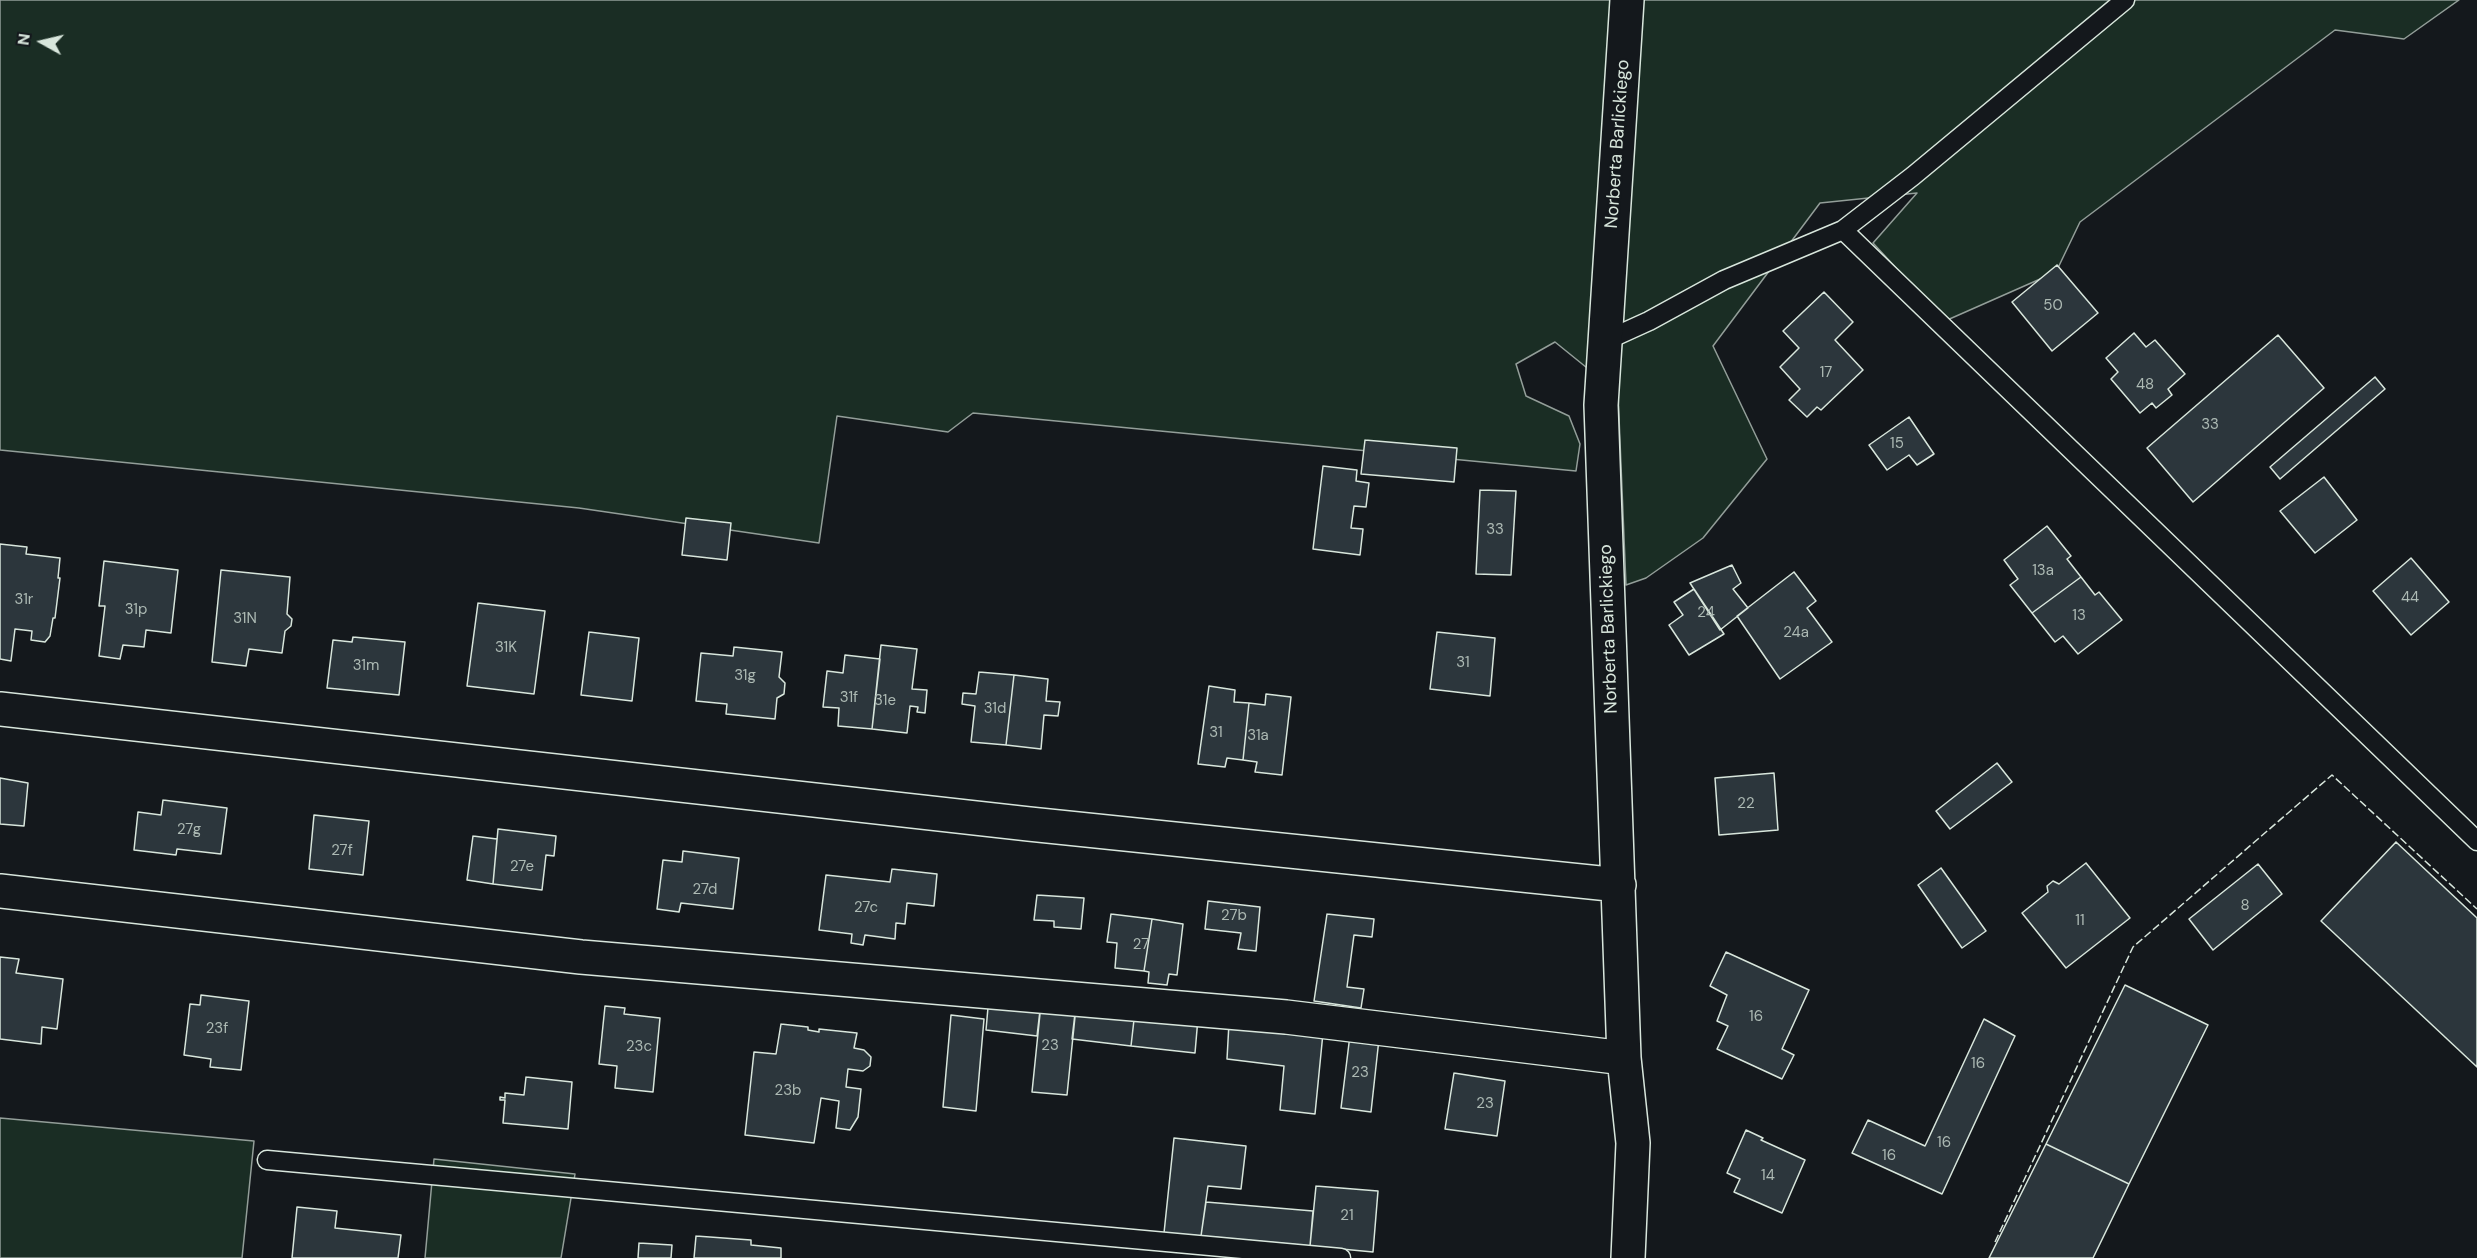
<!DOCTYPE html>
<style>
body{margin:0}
#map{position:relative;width:2477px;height:1258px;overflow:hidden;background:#14181c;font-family:"DM Sans",sans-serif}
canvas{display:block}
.north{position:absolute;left:12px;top:12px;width:60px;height:60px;-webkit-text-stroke:4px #14181c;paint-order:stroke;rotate:278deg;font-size:16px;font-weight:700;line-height:24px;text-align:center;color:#d8e6dc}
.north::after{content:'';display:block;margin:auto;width:21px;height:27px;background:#d8e6dc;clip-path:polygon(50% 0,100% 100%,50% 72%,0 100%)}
</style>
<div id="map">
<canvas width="2477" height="1258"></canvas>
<div class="north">N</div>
</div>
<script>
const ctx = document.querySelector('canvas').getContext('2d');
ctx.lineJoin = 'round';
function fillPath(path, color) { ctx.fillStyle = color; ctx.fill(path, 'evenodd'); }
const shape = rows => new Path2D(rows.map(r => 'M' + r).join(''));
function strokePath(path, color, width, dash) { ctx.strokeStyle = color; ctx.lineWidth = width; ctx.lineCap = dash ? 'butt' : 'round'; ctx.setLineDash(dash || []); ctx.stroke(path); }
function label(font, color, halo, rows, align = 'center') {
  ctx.font = font + ' "DM Sans",sans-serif'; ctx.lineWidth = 4.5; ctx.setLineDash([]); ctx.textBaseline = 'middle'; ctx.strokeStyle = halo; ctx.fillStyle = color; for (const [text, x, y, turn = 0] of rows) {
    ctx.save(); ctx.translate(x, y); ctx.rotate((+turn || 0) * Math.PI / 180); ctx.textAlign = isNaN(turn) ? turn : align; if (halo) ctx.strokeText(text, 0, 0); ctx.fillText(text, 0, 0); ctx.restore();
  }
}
const green = shape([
 [0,0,2459,0,2404,39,2335,30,2080,222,2056,272,1945,321,1873,243,1917,193,1820,203,1713,346,1767,459,1703,538,1646,578,1626,585,1618,393,1555,342,1516,364,1526,396,1569,416,1580,444,1576,471,973,413,948,432,837,416,819,543,579,508,0,450,0,0],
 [0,1118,254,1141,242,1258,0,1258,0,1118],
 [434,1159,575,1174,561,1258,425,1258,434,1159]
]);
const building = shape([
 [2057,265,2098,313,2052,351,2012,302,2057,265],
 [1824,292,1853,322,1835,340,1863,370,1821,410,1817,407,1807,417,1789,400,1800,389,1780,367,1799,348,1783,331,1824,292],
 [2134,333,2146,347,2155,340,2185,374,2168,389,2172,395,2156,408,2152,403,2140,413,2111,379,2118,372,2106,358,2134,333],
 [2278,335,2324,388,2193,502,2147,448,2278,335],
 [2375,377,2385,389,2280,479,2270,467,2375,377],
 [1909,417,1934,454,1917,465,1909,455,1887,470,1869,445,1909,417],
 [1365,440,1457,448,1454,482,1361,474,1365,440],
 [1323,466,1357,470,1356,481,1369,483,1366,507,1354,506,1351,528,1363,529,1360,555,1313,549,1323,466],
 [2324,477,2357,520,2315,553,2280,511,2324,477],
 [1480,490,1516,491,1511,575,1476,574,1480,490],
 [686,518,731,523,727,560,682,555,686,518],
 [2047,526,2071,556,2067,559,2081,577,2032,613,2010,585,2018,579,2004,560,2047,526],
 [0,544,27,547,26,554,60,558,58,578,60,578,55,618,53,618,50,636,45,642,31,640,32,631,15,629,11,661,0,659,0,544],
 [2411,558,2449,602,2411,635,2373,591,2411,558],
 [104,561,178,570,171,633,146,630,144,647,123,645,120,659,99,656,105,606,99,606,104,561],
 [1732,565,1741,583,1733,589,1748,608,1720,630,1690,583,1732,565],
 [221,570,290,577,287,614,292,619,291,626,285,631,282,653,249,649,246,666,212,662,221,570],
 [1794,572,1816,601,1807,608,1832,642,1780,679,1737,616,1794,572],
 [2081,577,2095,595,2099,592,2122,620,2078,654,2063,636,2055,642,2032,613,2081,577],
 [1694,589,1724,634,1689,655,1669,625,1683,615,1674,602,1694,589],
 [478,603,545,611,534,694,467,686,478,603],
 [589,632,639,638,632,701,581,695,589,632],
 [1437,632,1495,638,1490,696,1430,689,1437,632],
 [353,637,405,642,399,695,327,688,333,640,352,642,353,637],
 [881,645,917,649,912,689,927,690,925,713,917,712,918,707,910,706,907,733,872,729,881,645],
 [734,647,782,652,779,677,785,683,784,694,777,698,775,719,726,714,727,704,696,701,701,653,733,656,734,647],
 [845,655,880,659,872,729,838,726,839,708,823,707,827,671,843,673,845,655],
 [979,672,1014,675,1006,745,971,742,975,706,962,704,963,693,976,694,979,672],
 [1014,675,1048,679,1046,701,1060,702,1058,716,1044,715,1041,749,1006,745,1014,675],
 [1209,686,1235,690,1234,702,1249,703,1243,760,1227,758,1225,767,1198,764,1209,686],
 [1266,694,1291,697,1282,775,1255,772,1257,762,1243,760,1249,703,1265,705,1266,694],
 [1997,763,2012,782,1950,829,1936,811,1997,763],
 [1774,773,1778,830,1719,835,1715,778,1774,773],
 [0,778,28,783,24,826,0,824,0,778],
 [163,800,227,808,221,854,177,849,176,855,134,850,138,812,161,815,163,800],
 [314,815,369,821,363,875,309,869,314,815],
 [498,829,556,836,554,856,546,855,542,890,493,884,498,829],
 [473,836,497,839,493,884,467,880,473,836],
 [2396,842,2477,918,2477,1067,2321,921,2396,842],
 [683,851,739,858,733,909,681,903,679,912,657,909,663,860,682,862,683,851],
 [2086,863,2130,918,2066,968,2022,913,2048,892,2047,886,2053,881,2059,884,2086,863],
 [2258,864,2282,894,2213,950,2189,919,2258,864],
 [1941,868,1986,931,1962,948,1918,885,1941,868],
 [892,869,937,874,934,906,907,903,905,924,896,923,895,939,865,935,863,945,851,943,852,934,819,930,826,875,890,882,892,869],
 [1037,895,1084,898,1081,929,1054,927,1054,921,1034,920,1037,895],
 [1208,901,1260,907,1256,951,1238,949,1241,933,1205,929,1208,901],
 [1111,914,1152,919,1144,971,1115,968,1117,943,1107,942,1111,914],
 [1327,914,1374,919,1372,937,1354,935,1347,987,1364,989,1361,1008,1314,1001,1327,914],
 [1152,919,1183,924,1177,975,1169,974,1167,985,1148,983,1149,972,1144,971,1152,919],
 [1726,952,1809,990,1782,1049,1794,1055,1782,1079,1717,1049,1728,1026,1717,1021,1727,995,1710,986,1726,952],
 [0,957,19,959,16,973,63,979,57,1029,42,1027,41,1044,0,1039,0,957],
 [2125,985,2208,1025,2129,1184,2046,1144,2125,985],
 [201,995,249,1001,241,1070,210,1067,211,1059,184,1055,190,1004,200,1005,201,995],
 [989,996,1041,1002,1037,1036,986,1030,989,996],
 [1041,1004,1076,1007,1067,1095,1032,1092,1041,1004],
 [1076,1005,1135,1011,1131,1046,1072,1039,1076,1005],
 [605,1006,625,1008,624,1014,660,1018,653,1092,615,1088,617,1066,599,1064,605,1006],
 [1135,1011,1198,1018,1195,1053,1131,1046,1135,1011],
 [951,1015,984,1019,976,1111,943,1107,951,1015],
 [1984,1019,2015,1036,1942,1194,1852,1153,1868,1120,1925,1146,1984,1019],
 [1229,1023,1323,1033,1315,1114,1280,1110,1284,1066,1227,1059,1229,1023],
 [781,1024,808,1027,808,1030,819,1032,819,1029,857,1033,854,1048,864,1050,871,1057,870,1066,863,1071,848,1069,846,1087,861,1089,858,1117,850,1130,836,1128,839,1101,821,1098,814,1143,745,1135,754,1052,776,1054,781,1024],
 [1350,1035,1379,1039,1371,1112,1341,1108,1350,1035],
 [1454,1073,1505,1081,1497,1136,1445,1129,1454,1073],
 [526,1077,572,1082,568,1129,503,1123,505,1100,500,1100,500,1097,505,1098,505,1093,524,1095,526,1077],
 [1746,1130,1763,1138,1761,1140,1805,1160,1782,1213,1734,1192,1740,1179,1727,1173,1746,1130],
 [1174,1138,1246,1146,1241,1189,1208,1186,1201,1236,1164,1233,1174,1138],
 [2046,1144,2129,1184,2093,1258,1989,1258,2046,1144],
 [1316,1186,1378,1191,1373,1252,1310,1246,1316,1186],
 [1206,1202,1313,1211,1310,1246,1201,1236,1206,1202],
 [297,1207,337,1211,335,1228,401,1235,398,1258,292,1258,297,1207],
 [696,1236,751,1240,751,1245,781,1248,781,1258,694,1258,696,1236],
 [639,1243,672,1245,671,1258,638,1258,639,1243]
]);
const service = shape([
 [2125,0,1913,176,1843,230,2477,841],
 [1605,341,1649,321,1724,280,1843,230],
 [267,1160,1341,1258]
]);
const minor = shape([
 [1627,0,1601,405,1624,1058,1633,1143,1628,1258],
 [0,709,1029,824,1619,885],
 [0,891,581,957,1286,1017,1624,1058]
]);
const fence = shape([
 [1995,1242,2133,947,2332,775,2477,909]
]);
const numberNames = [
 ["50",2053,306],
 ["17",1826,373],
 ["48",2145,385],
 ["33",2210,425],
 ["15",1897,444],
 ["33",1495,530],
 ["13a",2043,571],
 ["44",2410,598],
 ["31r",24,600],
 ["31p",136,610],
 ["24",1706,613],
 ["13",2079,616],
 ["31N",245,619],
 ["24a",1796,633],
 ["31K",506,648],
 ["31",1463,663],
 ["31m",366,666],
 ["31g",745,676],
 ["31f",849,698],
 ["31e",885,701],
 ["31d",995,709],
 ["31",1216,733],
 ["31a",1258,736],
 ["22",1746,804],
 ["27g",189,830],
 ["27f",342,851],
 ["27e",522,867],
 ["27d",705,890],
 ["8",2245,906],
 ["27c",866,908],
 ["27b",1234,916],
 ["11",2080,921],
 ["27",1141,945],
 ["16",1756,1017],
 ["23f",217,1029],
 ["23",1050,1046],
 ["23c",639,1047],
 ["16",1978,1064],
 ["23",1360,1073],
 ["23b",788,1091],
 ["23",1485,1104],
 ["16",1944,1143],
 ["16",1889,1156],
 ["14",1768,1176],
 ["21",1347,1216]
];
const streetNames = [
 ["Norberta Barlickiego",1618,144,-86],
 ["Norberta Barlickiego",1609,629,-92]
];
fillPath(green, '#1a2d24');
strokePath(green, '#939e99', 1.5);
fillPath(building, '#2c363c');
strokePath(building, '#d8e6dc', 1.5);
strokePath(service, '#d8e6dc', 21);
strokePath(minor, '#d8e6dc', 36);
strokePath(service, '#14181c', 18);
strokePath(minor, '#14181c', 33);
strokePath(fence, '#d8e6dc', 1.5, [8, 3]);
label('15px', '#adbab4', null, numberNames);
label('18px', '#d8e6dc', '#14181c', streetNames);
</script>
